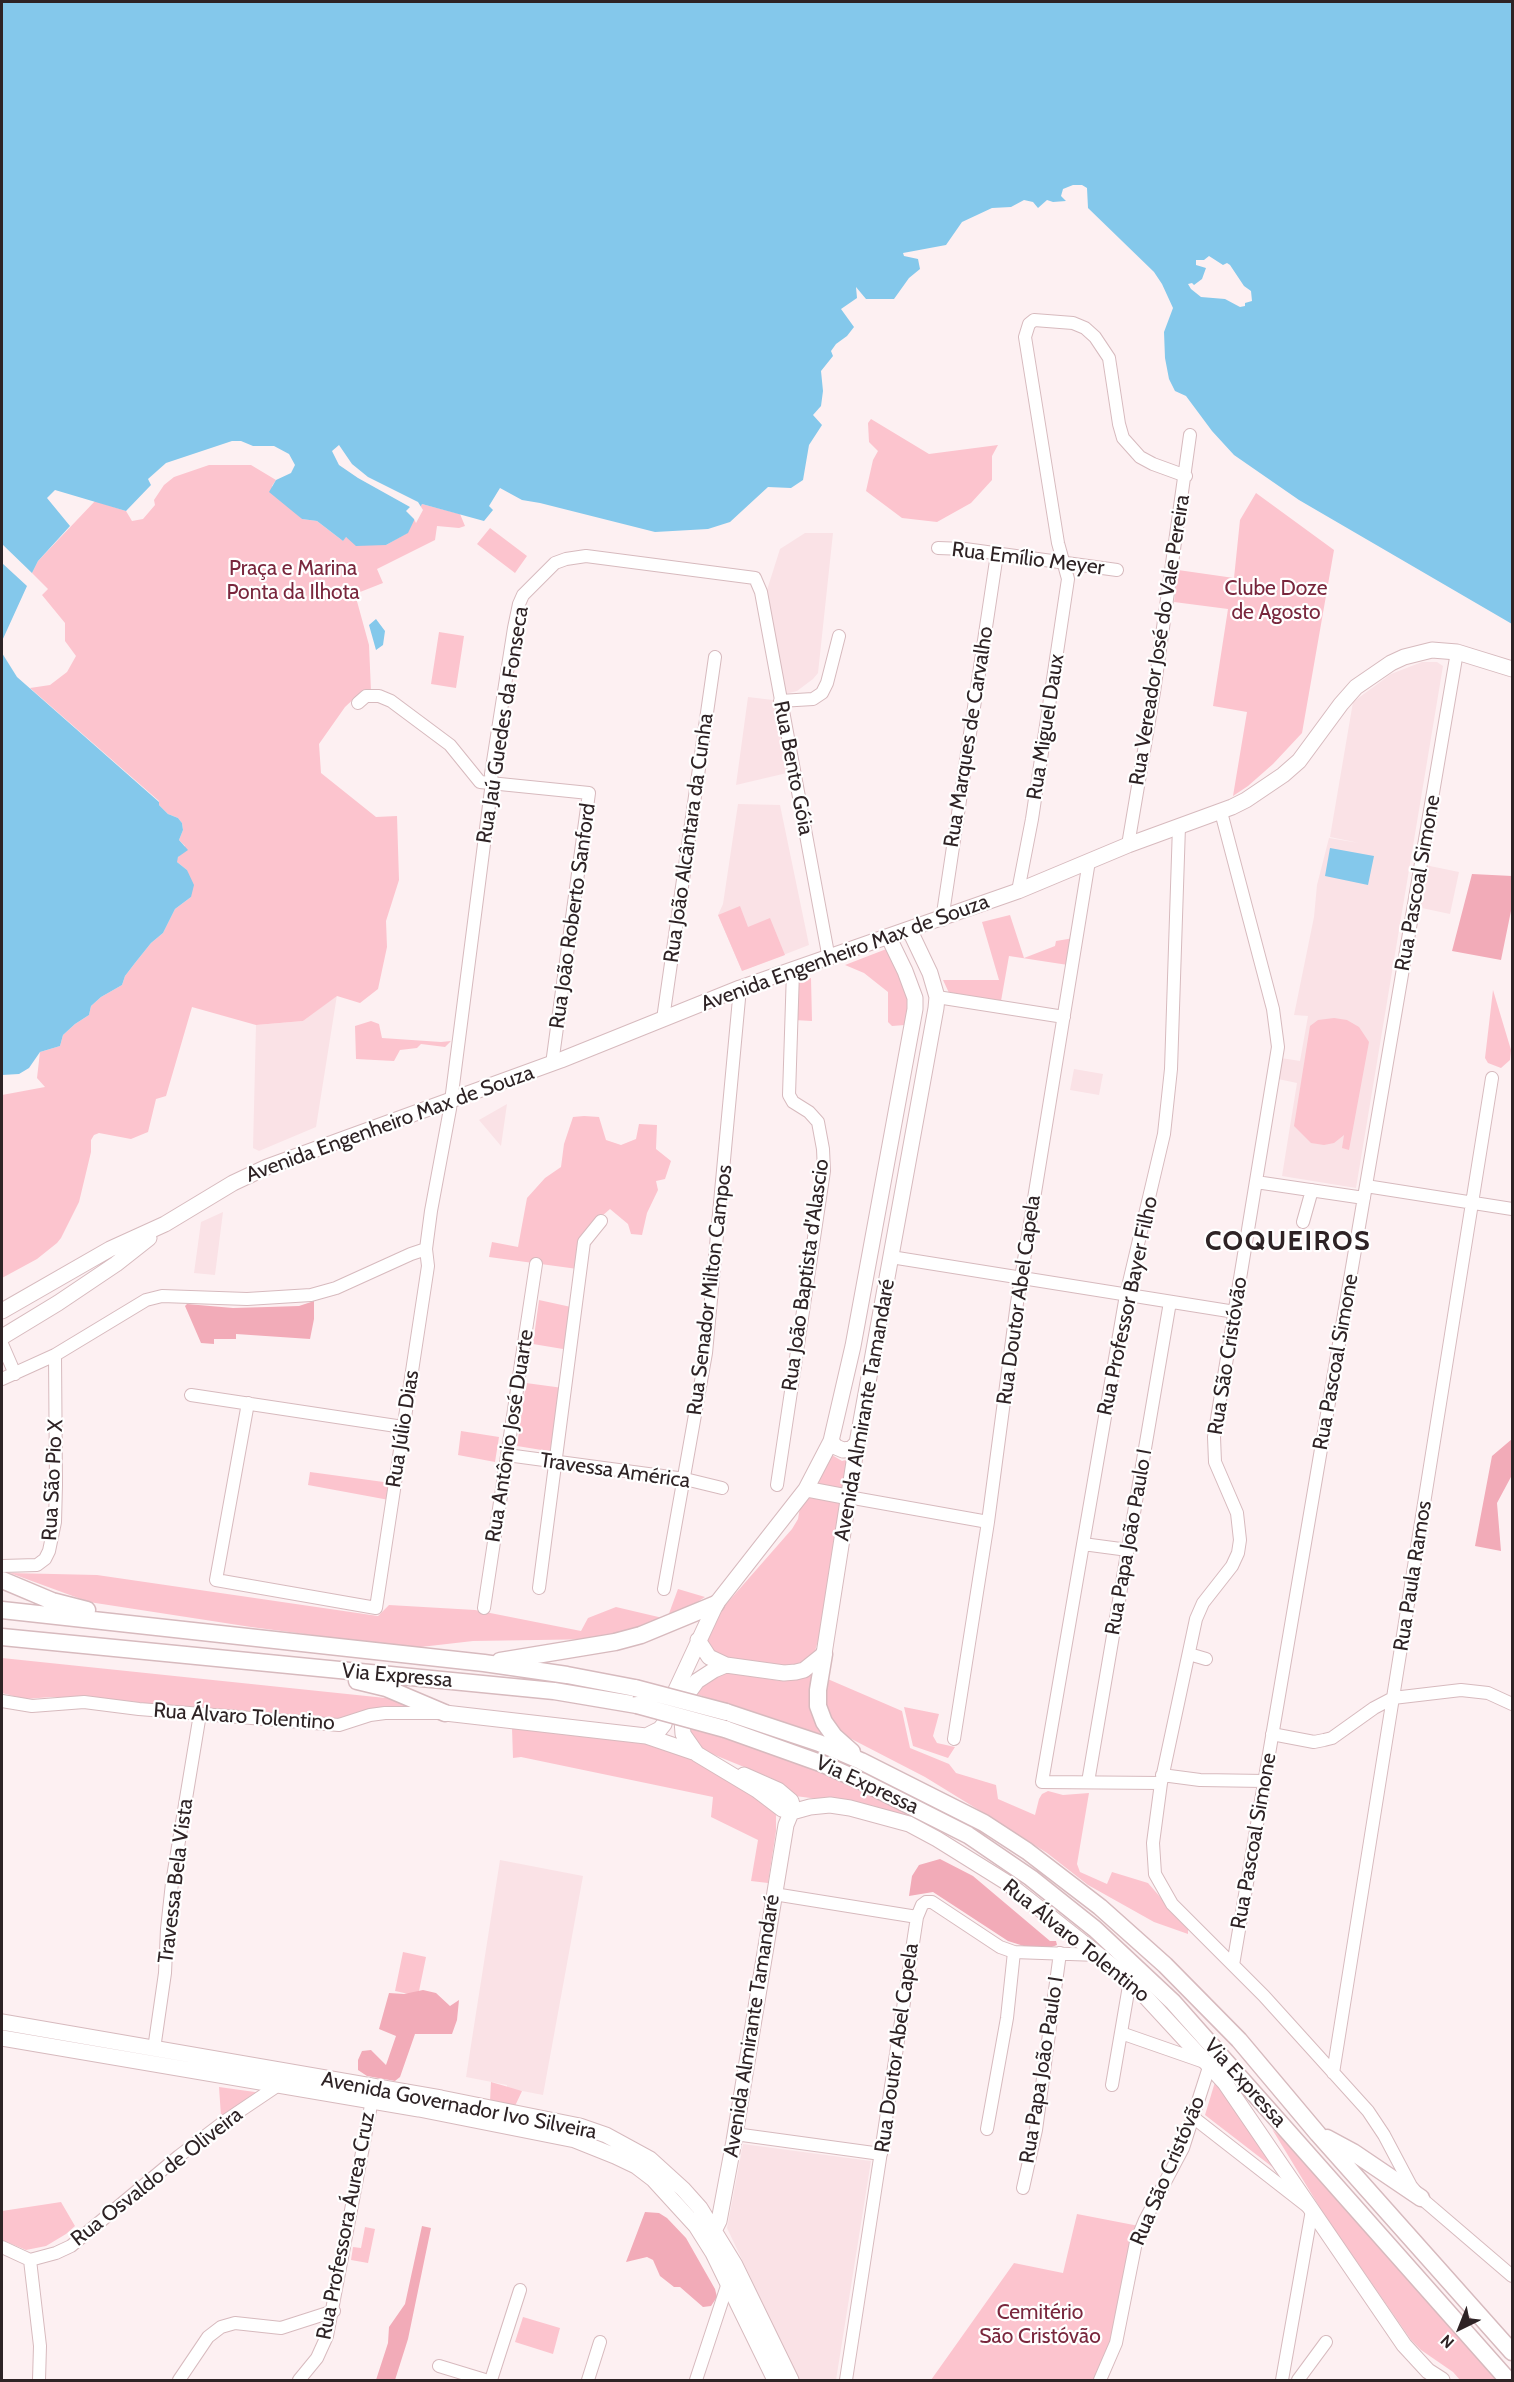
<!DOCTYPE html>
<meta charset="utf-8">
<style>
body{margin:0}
#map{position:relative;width:1514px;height:2382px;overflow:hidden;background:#fdf0f2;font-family:Cabin,sans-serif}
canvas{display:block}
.frame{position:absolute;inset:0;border:3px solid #2e2325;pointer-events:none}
.north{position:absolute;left:1430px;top:2298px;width:60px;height:60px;-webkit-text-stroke:4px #fff;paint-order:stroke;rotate:223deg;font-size:16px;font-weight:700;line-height:24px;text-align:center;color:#2e2325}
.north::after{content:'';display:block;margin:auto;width:21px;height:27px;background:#2e2325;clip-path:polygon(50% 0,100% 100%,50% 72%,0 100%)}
</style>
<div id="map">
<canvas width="1514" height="2382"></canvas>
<div class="frame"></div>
<div class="north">N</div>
</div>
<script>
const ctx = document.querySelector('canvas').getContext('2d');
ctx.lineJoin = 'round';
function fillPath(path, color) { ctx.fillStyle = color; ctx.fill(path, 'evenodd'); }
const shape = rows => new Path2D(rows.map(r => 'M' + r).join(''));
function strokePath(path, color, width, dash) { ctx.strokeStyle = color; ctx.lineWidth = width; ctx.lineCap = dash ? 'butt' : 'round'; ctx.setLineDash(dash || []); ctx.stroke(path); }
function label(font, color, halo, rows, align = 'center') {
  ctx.font = font + ' Cabin,sans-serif'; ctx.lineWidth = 4.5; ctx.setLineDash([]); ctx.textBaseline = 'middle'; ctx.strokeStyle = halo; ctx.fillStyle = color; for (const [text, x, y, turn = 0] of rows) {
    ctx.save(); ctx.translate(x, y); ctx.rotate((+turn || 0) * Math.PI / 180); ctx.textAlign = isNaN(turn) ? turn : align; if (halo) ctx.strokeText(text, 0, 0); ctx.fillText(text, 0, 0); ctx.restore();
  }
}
const built = shape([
 [805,533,833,533,818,673,813,679,797,691,781,695,767,590,780,549],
 [1422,662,1437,662,1443,666,1356,1188,1282,1176,1297,1083,1278,1079,1281,1058,1300,1061,1308,1016,1294,1015,1314,917,1317,885,1329,838,1359,843,1330,837,1353,702,1391,674],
 [748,697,773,700,787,773,736,785],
 [738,804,780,805,809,945,742,971,718,915,723,904],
 [1425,865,1459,872,1450,914,1417,907],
 [337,995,316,1127,259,1151,253,1148,256,1025,303,1021],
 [1074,1069,1103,1074,1099,1095,1070,1090],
 [507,1104,501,1146,479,1120],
 [223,1212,215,1275,194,1273,201,1222],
 [500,1860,583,1876,543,2095,507,2088,507,2085,466,2077],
 [743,2144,871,2161,836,2380,799,2380,727,2228]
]);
const green = shape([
 [871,419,929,454,998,445,992,456,992,480,971,503,937,522,902,518,866,491,873,460,878,451,869,442,868,423],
 [209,465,251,465,276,480,272,486,302,519,317,521,343,541,345,537,386,545,407,533,422,504,460,514,465,526,459,528,437,526,435,540,377,569,383,583,355,594,369,645,371,691,360,693,345,707,319,744,321,773,376,817,397,816,399,880,386,921,387,947,378,989,360,1003,337,996,303,1021,256,1025,192,1007,166,1096,156,1099,148,1132,131,1139,99,1133,94,1135,91,1140,91,1152,79,1202,61,1238,57,1243,37,1259,2,1278,2,1095,45,1087,37,1078,40,1052,60,1046,63,1035,75,1024,89,1015,91,1006,101,997,122,985,125,976,135,963,151,943,163,933,175,909,191,897,187,870,177,862,177,859,185,846,179,840,183,830,182,823,178,818,168,814,159,805,159,801,30,688,50,685,67,672,76,656,65,641,65,623,42,595,48,589,32,573,38,561,95,501,126,511,132,521,143,519,155,505,154,500,164,485,174,477],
 [1256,493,1334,550,1302,733,1273,764,1248,786,1233,796,1247,712,1213,706,1228,609,1174,602,1178,570,1234,578,1240,520],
 [490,528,527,556,515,573,477,544],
 [439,632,464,636,456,688,431,684],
 [740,906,748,927,770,918,785,955,742,971,718,915],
 [1010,915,1024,958,1055,946,1056,941,1074,938,1068,965,1009,956,1001,1001,950,995,943,980,999,980,982,922],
 [889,948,910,997,905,1025,892,1026,888,1022,888,992,864,973,845,965],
 [811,978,812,1021,794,1020,798,982],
 [1493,990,1511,1050,1510,1060,1501,1068,1488,1063,1485,1058],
 [1334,1018,1347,1020,1359,1027,1369,1042,1349,1150,1342,1148,1344,1135,1334,1143,1324,1145,1311,1143,1294,1126,1310,1026,1318,1020],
 [371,1021,379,1024,382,1038,441,1042,451,1041,445,1047,421,1044,417,1048,400,1050,394,1061,356,1059,355,1026],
 [584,1116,599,1117,606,1140,621,1145,636,1139,639,1124,657,1125,656,1149,671,1161,665,1179,656,1181,658,1190,647,1213,642,1235,631,1234,628,1224,610,1209,594,1223,588,1235,585,1270,489,1257,492,1242,518,1247,527,1198,545,1178,561,1167,564,1144,573,1117],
 [539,1300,571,1307,569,1350,533,1344],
 [526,1383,563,1388,554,1452,517,1446],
 [461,1431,499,1437,495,1462,458,1455],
 [832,1455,842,1461,849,1459,847,1484,842,1489,815,1484],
 [310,1472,391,1483,389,1500,308,1485],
 [812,1496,840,1502,819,1638,814,1654,795,1667,736,1662,708,1650,705,1635,721,1610,792,1529,798,1519,800,1507,806,1498],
 [10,1573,97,1575,378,1616,389,1605,475,1610,581,1631,588,1618,616,1607,667,1619,678,1589,705,1597,668,1621,601,1639,473,1641,412,1648,251,1627,89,1602],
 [2,1658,395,1699,408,1706,380,1709,347,1719,179,1707,127,1701,52,1697,25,1699,2,1693],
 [723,1672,781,1681,802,1678,812,1673,813,1718,827,1736,696,1694,699,1686],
 [823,1677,902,1711,910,1748,949,1764,956,1773,996,1785,998,1799,1035,1815,1039,1799,1042,1794,1048,1791,1063,1795,1089,1793,1077,1864,1080,1872,1107,1884,1112,1872,1148,1883,1188,1929,1188,1934,1154,1922,1088,1885,1047,1853,995,1820,925,1777,836,1731,825,1715],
 [904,1707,939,1714,933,1736,937,1743,955,1747,948,1758,913,1746],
 [686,1725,776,1754,837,1779,920,1820,874,1806,795,1796,771,1778,700,1749],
 [512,1728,652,1742,690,1757,765,1802,776,1815,776,1831,768,1883,751,1881,758,1840,711,1817,713,1797,521,1757,513,1758],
 [403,1952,426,1957,418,1996,395,1991],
 [491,2082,522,2091,515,2106,490,2101],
 [1215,2082,1275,2169,1205,2115],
 [219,2087,262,2093,221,2116],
 [1272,2129,1301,2156,1500,2380,1460,2380,1453,2372,1421,2350,1411,2340,1325,2216],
 [61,2202,75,2226,66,2234,46,2246,26,2250,2,2240,2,2211],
 [1077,2214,1139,2226,1117,2332,1095,2380,931,2380,1014,2263,1063,2273],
 [365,2227,375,2229,368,2263,351,2260,353,2247,361,2248],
 [523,2317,560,2328,553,2354,515,2342]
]);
const forest = shape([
 [1472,874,1512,876,1512,906,1501,960,1452,951],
 [314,1301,314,1319,310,1339,236,1334,236,1339,214,1339,214,1344,201,1343,185,1306,187,1304,233,1308,268,1307,299,1306],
 [1512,1439,1512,1475,1497,1503,1501,1551,1475,1546,1492,1456],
 [940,1859,973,1876,1050,1941,1056,1941,1057,1945,1049,1948,1030,1948,1008,1941,933,1892,909,1896,912,1876,919,1865],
 [423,1990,436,1993,450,2006,459,2000,457,2020,452,2034,415,2034,400,2077,395,2081,367,2076,358,2070,358,2060,362,2051,371,2050,386,2065,396,2036,379,2029,389,1993,404,1994],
 [645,2212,659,2213,667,2218,686,2238,715,2289,717,2297,711,2306,703,2307,680,2287,674,2287,660,2276,653,2260,647,2257,626,2262],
 [422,2226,431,2228,408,2339,395,2380,376,2380,388,2343,389,2327,405,2304]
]);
const water = shape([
 [2,2,1512,2,1512,624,1299,500,1234,455,1212,431,1186,396,1175,391,1169,379,1165,358,1164,332,1173,308,1162,284,1154,272,1088,208,1087,188,1082,185,1073,185,1063,189,1061,196,1066,201,1053,202,1047,200,1038,208,1033,202,1024,200,1011,207,992,208,962,222,946,245,903,253,904,256,918,259,920,269,909,278,894,299,866,299,856,287,857,298,841,309,854,327,847,336,836,344,831,351,833,356,821,371,823,391,821,406,813,415,822,425,809,445,803,480,791,488,768,487,730,522,708,529,655,532,540,503,522,500,500,488,489,506,493,510,484,521,422,504,408,533,386,545,356,546,346,537,343,541,317,521,302,519,269,492,276,480,291,473,295,465,289,454,274,446,253,446,241,441,232,441,166,463,148,479,151,485,126,511,55,490,47,498,70,526,38,561,32,573,2,544],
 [1209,256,1223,265,1227,263,1230,265,1244,286,1251,291,1252,301,1245,303,1245,306,1240,307,1225,299,1201,297,1191,289,1188,284,1192,283,1194,285,1202,279,1206,268,1196,265,1196,260,1204,260],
 [2,563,27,586,2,641],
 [376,619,385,631,383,645,376,650,369,625],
 [2,653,17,677,159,802,159,805,168,814,178,818,182,823,183,830,179,840,188,850,178,857,177,862,187,870,194,885,191,897,175,909,163,933,151,943,135,963,125,976,122,985,101,997,91,1006,89,1015,75,1024,63,1035,60,1046,40,1052,29,1068,19,1074,2,1075],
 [1330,848,1374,856,1368,885,1325,876]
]);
const pier = shape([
 [339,445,352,464,368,477,418,502,423,510,416,523,414,519,406,511,410,507,358,478,339,465,332,451]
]);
const minor = shape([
 [938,548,965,549,1117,570],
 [780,701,813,699,822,693,827,683,839,636],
 [358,703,366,696,379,696,391,701,450,745,480,782,589,793,552,1064],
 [1221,812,1273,1009,1278,1047,1214,1437,1215,1462,1237,1513,1240,1540,1238,1553,1232,1566,1203,1603,1196,1619,1161,1783,1153,1843,1155,1874,1172,1904,1264,1996,1368,2111,1384,2135,1411,2186,1421,2198,1512,2276],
 [1128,845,1154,692,1190,435],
 [1018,891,1032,819,1068,579,1058,543,1025,337,1029,324,1034,320,1073,323,1085,328,1095,337,1109,358,1119,424,1123,438,1140,457,1153,464,1186,476],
 [942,920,997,554],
 [937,997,1064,1017],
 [663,1019,715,657],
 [1256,1182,1364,1198],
 [1366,1186,1512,1209],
 [1303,1222,1312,1190],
 [891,1257,1235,1312],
 [2,1344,15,1374],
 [2,1379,55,1355,146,1300,162,1296,247,1299,311,1295,336,1288,411,1254,426,1249,431,1211,450,1109,492,782,491,774,514,628,519,604,523,595,555,563,566,559,586,556,755,578,761,592,829,959],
 [191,1395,403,1427],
 [248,1403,216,1580,376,1608,428,1266,426,1249],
 [507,1455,685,1479,722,1488],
 [777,1485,824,1171,823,1149,818,1122,809,1112,793,1102,789,1095,793,971],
 [848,1497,988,1522],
 [1083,1544,1128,1550],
 [2,1566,37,1565,45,1559,49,1551,55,1522,56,1485,55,1355],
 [539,1588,584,1242,601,1221],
 [664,1589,706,1353,740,988],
 [484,1608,536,1264],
 [1189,1654,1206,1659],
 [2,1701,32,1706,84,1702,139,1709,339,1725,370,1715,385,1713,440,1713],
 [1272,1734,1314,1742,1324,1740,1332,1738,1374,1708,1393,1698,1461,1690,1488,1693,1512,1704],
 [954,1739,988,1522,1017,1303,1089,861],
 [1162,1775,1200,1780,1265,1781],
 [1088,1782,1170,1302],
 [1161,1783,1042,1782,1126,1295,1164,1134,1171,1069,1179,826],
 [774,1894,917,1917],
 [1233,1965,1457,652],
 [154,2049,165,1973,167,1929,172,1883,200,1714],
 [1333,2073,1492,1078],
 [1112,2085,1130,1980],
 [1194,2118,1312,2210,1282,2380],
 [987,2129,1007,2018,1014,1952],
 [735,2134,881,2154],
 [1023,2188,1036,2130,1060,1953],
 [2,2247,30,2260,40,2346,39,2380],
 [30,2260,56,2253,71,2246,179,2156,225,2121,280,2084],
 [439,2366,485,2380],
 [179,2380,208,2337,221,2327,235,2323,281,2328,334,2311],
 [299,2380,317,2358,327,2336,372,2100],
 [491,2380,520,2290],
 [588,2380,600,2342],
 [696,2380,728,2283],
 [846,2380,917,1917,922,1905,926,1902,932,1902,1000,1947,1014,1952,1098,1955],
 [1100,2380,1116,2343,1136,2242,1145,2220,1183,2148,1210,2064,1121,2033],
 [1298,2380,1326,2342]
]);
const major = shape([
 [910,931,930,973,937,997,936,1008,857,1443,824,1654,804,1670,796,1672,784,1673,726,1665,714,1670,697,1681,689,1692,682,1720,683,1734,697,1754,757,1790,782,1809,792,1812,810,1807,830,1805,850,1808,909,1824,937,1839,1006,1882,1130,1980,1225,2083,1404,2345,1428,2371,1442,2380],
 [2,1311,110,1249,165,1224,233,1183,267,1167,561,1060,740,988,1018,891,1128,845,1232,807,1246,800,1283,775,1299,761,1341,704,1356,687,1391,663,1404,657,1432,650,1457,652,1512,669],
 [2,1337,58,1303,116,1264,149,1238],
 [831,1441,836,1447,843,1450,851,1449,857,1443],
 [806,1489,848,1497],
 [698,1640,709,1657,726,1665],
 [445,1713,646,1736,693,1752],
 [646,1736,660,1729,664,1724,669,1705,716,1604,806,1489,831,1441,853,1346,915,1009,915,998,905,971,889,938],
 [2,2022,441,2098,580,2126,606,2135,650,2159,683,2189,700,2208,735,2265,791,2380],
 [2,2038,419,2109,575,2140,615,2156,636,2166,653,2179,696,2226,713,2253,775,2380],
 [715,2229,719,2221,734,2141,786,1825,793,1808,791,1801,778,1790,744,1775]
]);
const highway = shape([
 [2,1580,52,1601,87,1610],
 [2,1610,484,1663,567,1675,635,1688],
 [2,1637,554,1691,637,1705],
 [824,1654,818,1690,818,1706,824,1722,834,1736,852,1752],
 [500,1661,615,1642,641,1635,716,1604],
 [357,1681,386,1688,445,1713],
 [726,1712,819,1743,861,1761,984,1823,1027,1851,1100,1907,1165,1965,1239,2040,1318,2134,1512,2352],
 [725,1729,823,1764,861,1781,968,1835,1031,1878,1095,1929,1173,2002,1508,2380],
 [1327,2138,1353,2152,1421,2198]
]);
const highwayBridge = shape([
 [635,1688,726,1712],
 [637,1705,725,1729]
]);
const streetNames = [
 ["Rua Emílio Meyer",1028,559,7],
 ["Rua Vereador José do Vale Pereira",1160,640,-81],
 ["Rua Jaú Guedes da Fonseca",503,725,-81],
 ["Rua Miguel Daux",1046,727,-81],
 ["Rua Marques de Carvalho",969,737,-81],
 ["Rua Bento Góia",793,768,79],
 ["Rua João Alcântara da Cunha",689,838,-82],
 ["Rua Pascoal Simone",1418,883,-80],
 ["Rua João Roberto Sanford",573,916,-82],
 ["Avenida Engenheiro Max de Souza",845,953,-20],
 ["Avenida Engenheiro Max de Souza",390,1124,-20],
 ["Rua João Baptista d'Alascio",806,1275,-82],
 ["Rua Senador Milton Campos",710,1290,-83],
 ["Rua Doutor Abel Capela",1019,1300,-82],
 ["Rua Professor Bayer Filho",1128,1306,-78],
 ["Rua São Cristóvão",1228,1356,-81],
 ["Rua Pascoal Simone",1336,1362,-80],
 ["Avenida Almirante Tamandaré",865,1410,-80],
 ["Rua Júlio Dias",403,1429,-81],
 ["Rua Antônio José Duarte",510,1436,-81],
 ["Travessa América",615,1471,8],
 ["Rua São Pio X",53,1480,-87],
 ["Rua Papa João Paulo I",1129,1542,-80],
 ["Rua Paula Ramos",1413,1576,-81],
 ["Via Expressa",397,1676,5],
 ["Rua Álvaro Tolentino",244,1717,4],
 ["Via Expressa",867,1785,25],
 ["Rua Pascoal Simone",1254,1841,-80],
 ["Travessa Bela Vista",176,1881,-83],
 ["Rua Álvaro Tolentino",1076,1941,39],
 ["Avenida Almirante Tamandaré",752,2026,-81],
 ["Rua Doutor Abel Capela",897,2048,-82],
 ["Rua Papa João Paulo I",1042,2070,-81],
 ["Via Expressa",1245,2083,48],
 ["Avenida Governador Ivo Silveira",459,2106,11],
 ["Rua São Cristóvão",1168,2171,-67],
 ["Rua Osvaldo de Oliveira",157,2177,-38],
 ["Rua Professora Áurea Cruz",346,2226,-79]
];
const parkNames = [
 ["Praça e Marina",293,569],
 ["Ponta da Ilhota",293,593],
 ["Clube Doze",1276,589],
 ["de Agosto",1276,613],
 ["Cemitério",1040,2313],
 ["São Cristóvão",1040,2337]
];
const districtNames = [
 ["COQUEIROS",1288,1242]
];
fillPath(built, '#fae2e6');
fillPath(green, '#fcc4ce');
fillPath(forest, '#f2abb8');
fillPath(water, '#84c8eb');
fillPath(pier, '#fdf0f2');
strokePath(minor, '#d7babe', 14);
strokePath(major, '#d7babe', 17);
strokePath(highway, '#d7babe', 19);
strokePath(minor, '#fff', 12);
strokePath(major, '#fff', 15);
strokePath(highway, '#fff', 16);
strokePath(highwayBridge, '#d7babe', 19, []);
strokePath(highwayBridge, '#fff', 16);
label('21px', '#2e2325', '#fff', streetNames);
label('21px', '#79273d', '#fff', parkNames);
ctx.letterSpacing = '1.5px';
label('bold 27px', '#2e2325', '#fff', districtNames);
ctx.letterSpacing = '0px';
</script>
